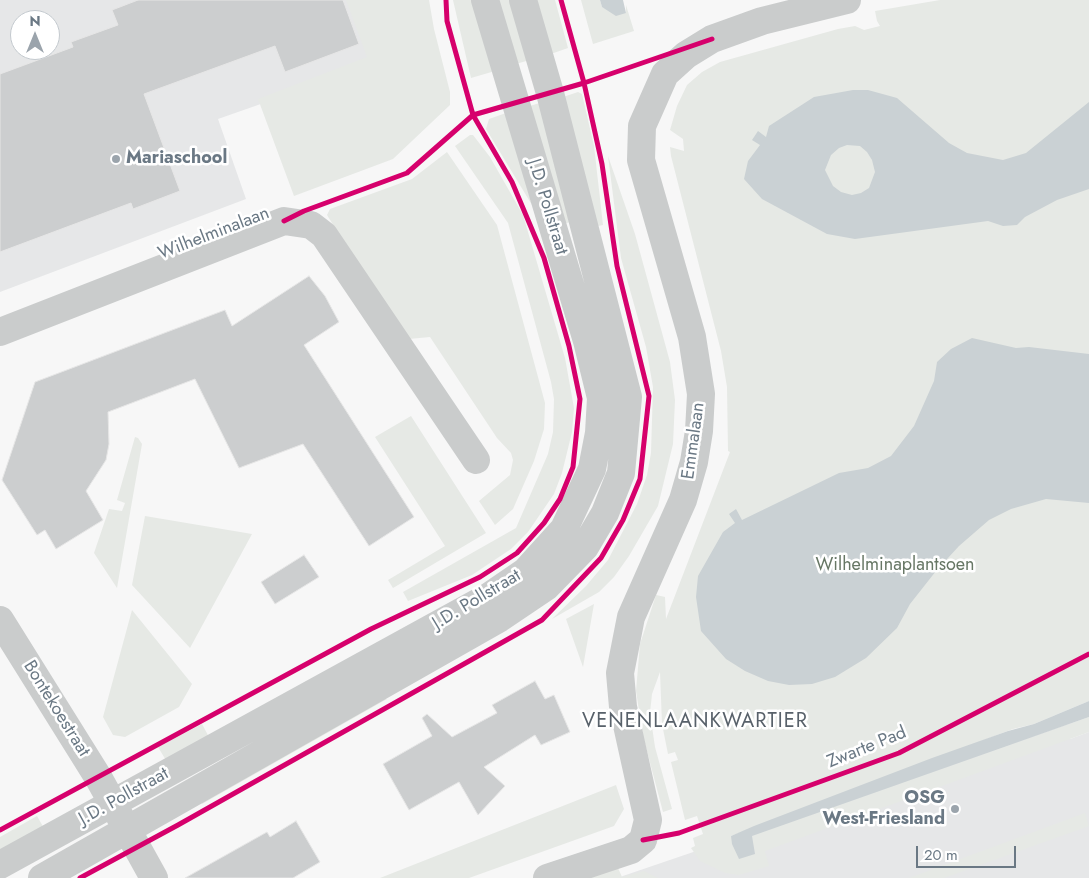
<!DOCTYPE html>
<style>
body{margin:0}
#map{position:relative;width:1089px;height:878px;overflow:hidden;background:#f7f7f7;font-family:Jost,sans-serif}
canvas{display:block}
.north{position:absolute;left:10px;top:10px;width:50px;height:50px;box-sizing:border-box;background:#fff;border:1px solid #c3c9ce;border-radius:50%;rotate:0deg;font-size:14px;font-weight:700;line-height:20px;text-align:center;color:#6a7884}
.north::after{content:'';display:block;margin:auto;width:18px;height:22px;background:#9ba4ac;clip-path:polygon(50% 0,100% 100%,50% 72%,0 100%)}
.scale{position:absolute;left:916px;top:846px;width:100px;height:22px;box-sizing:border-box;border:2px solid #6a7884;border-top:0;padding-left:6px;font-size:15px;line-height:18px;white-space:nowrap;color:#6a7884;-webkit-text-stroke:4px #fff;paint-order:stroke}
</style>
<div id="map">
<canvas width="1089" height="878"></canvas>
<div class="north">N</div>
<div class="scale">20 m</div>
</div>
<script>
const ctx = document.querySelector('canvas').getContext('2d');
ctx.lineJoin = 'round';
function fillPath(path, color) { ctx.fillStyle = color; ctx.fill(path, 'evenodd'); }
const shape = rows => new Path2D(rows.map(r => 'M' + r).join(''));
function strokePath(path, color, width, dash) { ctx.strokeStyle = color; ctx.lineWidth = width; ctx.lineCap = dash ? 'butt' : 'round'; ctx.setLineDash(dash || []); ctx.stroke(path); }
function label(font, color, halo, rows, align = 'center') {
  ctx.font = font + ' Jost,sans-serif'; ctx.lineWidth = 5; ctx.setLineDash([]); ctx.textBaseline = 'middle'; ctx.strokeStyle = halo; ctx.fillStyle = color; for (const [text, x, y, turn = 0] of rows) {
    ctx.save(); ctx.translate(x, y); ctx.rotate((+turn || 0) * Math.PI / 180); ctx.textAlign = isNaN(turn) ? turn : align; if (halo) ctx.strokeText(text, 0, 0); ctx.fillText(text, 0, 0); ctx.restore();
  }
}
const built = shape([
 [0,0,349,0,372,65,218,119,246,199,0,292],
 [20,20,50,20,50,50,20,50],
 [1066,725,1070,739,1089,732,1089,878,617,878]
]);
const green = shape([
 [346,0,429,0,434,29,450,92,450,105,393,159,294,196,258,99,367,57],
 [453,0,475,0,495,71,471,78],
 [493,0,514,0,530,60,512,65],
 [533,0,555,0,568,48,548,55],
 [581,0,600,0,602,7,626,13,626,5,634,31,593,44],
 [940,0,1089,0,1089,701,1034,724,1013,729,731,836,755,854,751,836,1089,717,1089,732,765,851,769,866,739,875,725,873,700,861,691,848,695,846,693,838,703,834,697,816,685,820,671,762,678,760,675,752,668,754,662,724,660,672,652,694,650,713,655,747,672,809,663,812,643,736,636,691,640,644,656,595,665,597,666,619,730,452,728,451,727,387,721,351,671,156,670,147,684,151,683,139,670,130,677,106,687,85,702,72,720,62,838,29,855,26,864,30,880,26,877,21,875,11],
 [578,92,582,94,594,146,603,225,593,227,560,98],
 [543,102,574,221,563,224,523,108],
 [506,113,532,205,486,129,489,119],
 [470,135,473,135,490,157,523,215,565,358,574,408,572,432,562,473,554,494,528,532,511,549,472,575,408,601,403,592,516,528,548,454,553,432,554,399,551,382,508,223,455,146],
 [447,152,497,225,545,403,544,429,534,461,513,509,495,525,479,501,510,475,513,460,511,453,497,438,430,337,409,339,403,337,327,215,330,209,412,179],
 [608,156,635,234,670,362,675,400,673,444,658,506,629,556,614,577,599,592,552,619,586,586,608,560,637,504,647,475,651,453,653,387,646,347,621,258],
 [411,416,486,533,393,588,388,580,445,546,375,437],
 [135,437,138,438,142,444,117,588,94,553,109,509,122,511,125,503,117,500],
 [145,516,252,534,190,648,132,585],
 [594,604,583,667,566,619],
 [132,610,192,684,179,707,125,737,113,735,103,717],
 [379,696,387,699,202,804,198,798],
 [202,724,210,739,167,762,158,747],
 [616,785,624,809,614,826,469,878,380,878],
 [1085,813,1089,826,944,878,909,878],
 [37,816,45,830,0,853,0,837],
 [618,868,622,877,644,871,658,878,576,878]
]);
const water = shape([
 [600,0,623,0,626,13,616,16,602,7],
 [853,90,868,90,897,98,949,143,967,153,1003,160,1026,153,1089,102,1089,189,1057,200,1025,217,1017,225,1003,226,988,221,855,239,827,234,762,199,744,179,748,161,760,145,752,140,758,131,766,137,769,126,814,97],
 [847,145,860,146,867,152,872,160,875,172,869,188,861,193,852,195,841,192,833,186,825,170,831,155,839,148],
 [972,338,1016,348,1029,347,1089,354,1089,503,1046,499,1011,509,989,520,959,546,936,571,910,604,897,628,866,658,835,677,812,684,789,685,768,681,745,671,726,659,701,631,696,597,698,576,723,532,735,523,729,514,736,509,742,520,839,473,868,468,891,456,914,426,934,381,937,362,951,349],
 [1089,701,1089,717,752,836,755,854,739,859,732,844,731,836,754,826,932,758,1008,731,1034,724]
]);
const building = shape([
 [138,0,343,0,359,44,285,72,275,46,144,94,180,191,133,209,131,203,0,252,0,74,73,47,71,42,118,25,112,10,138,0],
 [309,276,325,296,339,322,304,345,414,517,369,546,303,444,239,468,195,379,108,412,109,444,106,460,86,491,103,520,56,549,45,530,37,535,2,480,35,382,225,310,232,326,309,276],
 [304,555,319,577,275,604,261,582,304,555],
 [535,681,545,699,554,695,570,732,541,745,535,735,484,767,505,786,478,815,459,782,409,810,383,764,432,736,422,718,427,714,452,737,497,713,492,705,535,681],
 [296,821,320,862,293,878,185,878,267,832,270,837,296,821]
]);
const minor = shape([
 [0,332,284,221,311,225,324,235,476,460],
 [0,620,98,777,154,878],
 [0,865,488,597,526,571,564,529,592,469,599,433,601,398,587,341,485,0],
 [42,878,500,618,546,587,585,547,605,513,621,473,628,397,550,93,523,0],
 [547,878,631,850,643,840,648,820,623,707,620,673,631,617,683,500,694,462,699,431,701,394,692,337,641,160,642,126,665,74,686,55,712,39,762,21,847,0]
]);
const cycleway = shape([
 [284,221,304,211,407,173,473,115,584,83,712,39],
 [0,830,371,629,480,577,517,553,544,523,560,499,573,467,580,399,569,346,544,258,512,182,473,115,447,21,446,0],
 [643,840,679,833,899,753,1089,654],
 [80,878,178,825,542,620,601,558,623,520,640,479,649,396,617,266,602,164,584,83,561,0]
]);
const markers = [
 [116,159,5,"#9ba4ac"],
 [955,809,5,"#9ba4ac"]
];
const poiNames = [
 ["Mariaschool",126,159],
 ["OSG",945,799,"right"],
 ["West-Friesland",945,820,"right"]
];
const streetNames = [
 ["J.D. Pollstraat",547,207,73],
 ["Wilhelminalaan",214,234,-21],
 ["Emmalaan",694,441,-82],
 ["J.D. Pollstraat",477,600,-31],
 ["Bontekoestraat",56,709,58],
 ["Zwarte Pad",867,748,-22],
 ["J.D. Pollstraat",124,797,-29]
];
const parkNames = [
 ["Wilhelminaplantsoen",895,566]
];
const quarterNames = [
 ["VENENLAANKWARTIER",695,722]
];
fillPath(built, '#e6e7e8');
fillPath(green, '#e6e9e5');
fillPath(water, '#cad1d4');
fillPath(building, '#cccecf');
strokePath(building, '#e6e6e6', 1);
strokePath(minor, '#cacccc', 28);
strokePath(cycleway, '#d6006c', 5);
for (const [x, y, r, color] of markers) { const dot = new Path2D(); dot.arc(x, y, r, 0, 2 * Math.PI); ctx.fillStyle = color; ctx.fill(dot); strokePath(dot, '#fff', 2); }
label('bold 18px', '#6a7884', '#fff', poiNames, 'left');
label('18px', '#6a7884', '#fff', streetNames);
label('18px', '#677765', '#fff', parkNames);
ctx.letterSpacing = '1px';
label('20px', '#58616a', '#fff', quarterNames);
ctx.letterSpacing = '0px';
</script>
